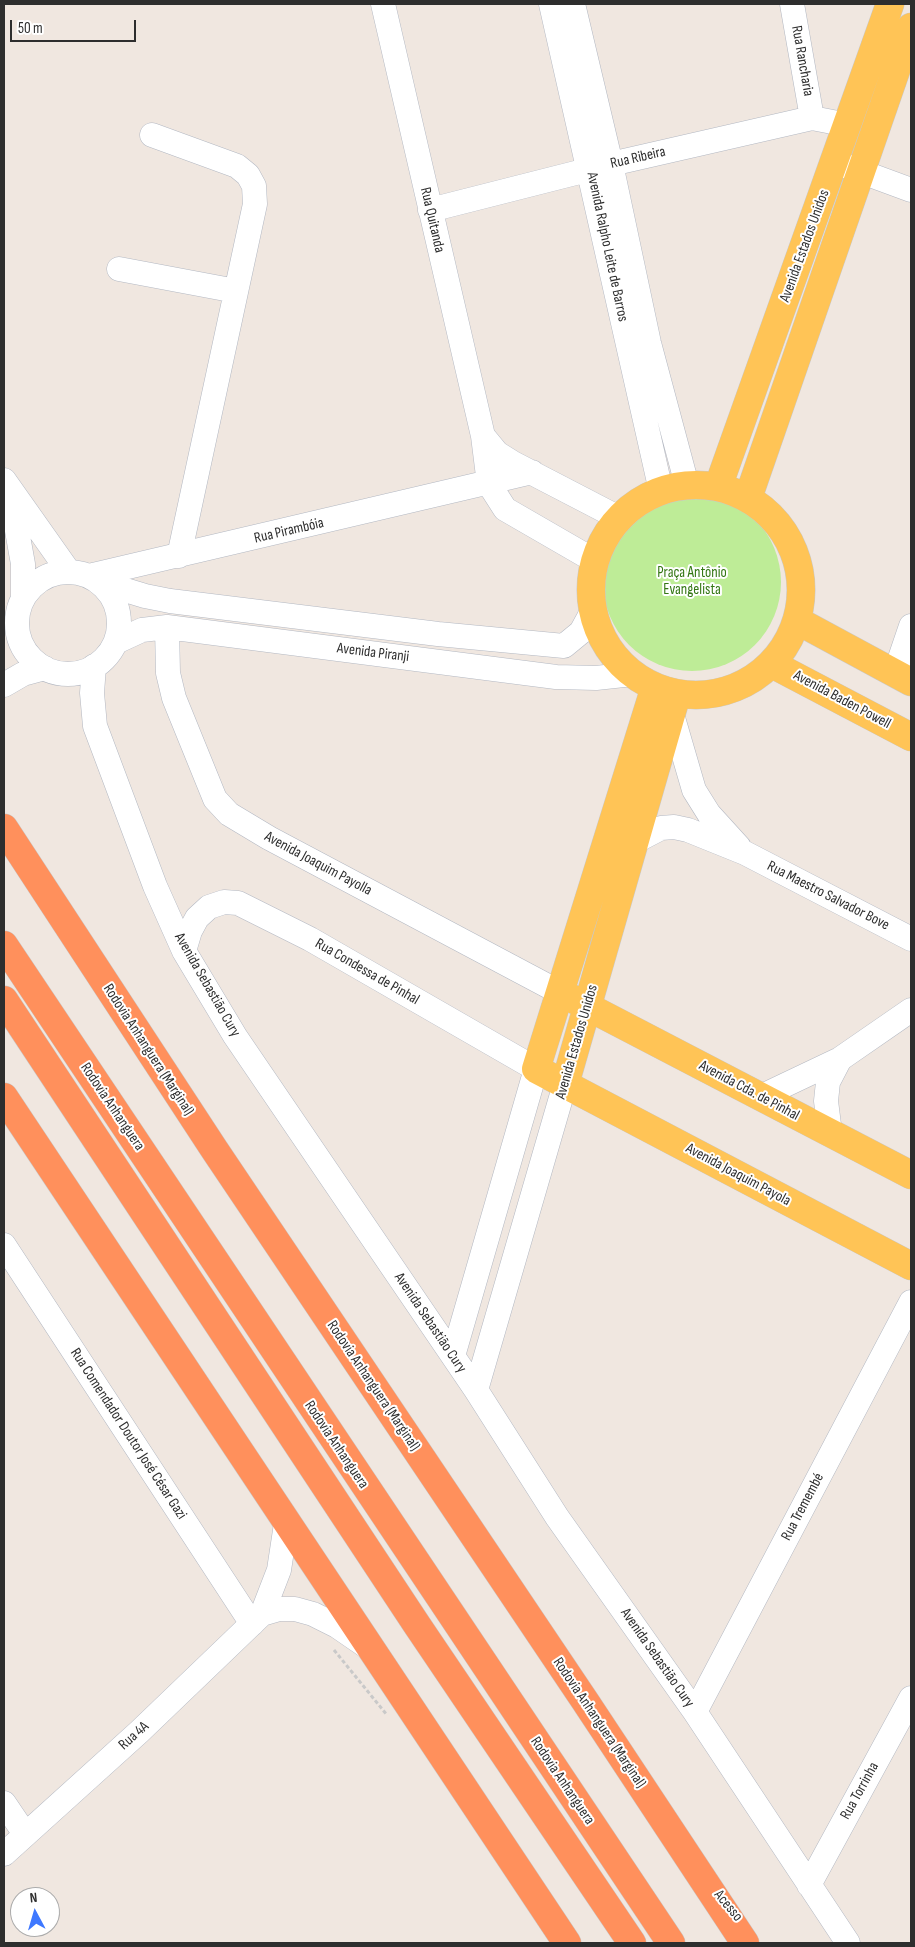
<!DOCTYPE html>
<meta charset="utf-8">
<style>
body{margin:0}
#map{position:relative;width:915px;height:1947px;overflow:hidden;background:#f0e7e0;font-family:"Sofia Sans Condensed",sans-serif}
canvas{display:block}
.frame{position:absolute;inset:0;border:5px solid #2e2e2e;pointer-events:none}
.north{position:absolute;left:10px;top:1887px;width:50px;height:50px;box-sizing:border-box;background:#fff;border:1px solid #ababab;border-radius:50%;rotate:354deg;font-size:14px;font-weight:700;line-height:20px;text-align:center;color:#2e2e2e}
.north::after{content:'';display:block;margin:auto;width:18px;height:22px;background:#3e78ff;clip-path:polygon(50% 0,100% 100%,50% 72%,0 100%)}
.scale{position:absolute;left:10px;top:20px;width:126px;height:22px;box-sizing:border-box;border:2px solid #2e2e2e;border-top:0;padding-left:6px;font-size:15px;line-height:18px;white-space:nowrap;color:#2e2e2e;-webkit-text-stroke:4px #fff;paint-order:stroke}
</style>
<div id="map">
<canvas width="915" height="1947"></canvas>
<div class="frame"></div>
<div class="north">N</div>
<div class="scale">50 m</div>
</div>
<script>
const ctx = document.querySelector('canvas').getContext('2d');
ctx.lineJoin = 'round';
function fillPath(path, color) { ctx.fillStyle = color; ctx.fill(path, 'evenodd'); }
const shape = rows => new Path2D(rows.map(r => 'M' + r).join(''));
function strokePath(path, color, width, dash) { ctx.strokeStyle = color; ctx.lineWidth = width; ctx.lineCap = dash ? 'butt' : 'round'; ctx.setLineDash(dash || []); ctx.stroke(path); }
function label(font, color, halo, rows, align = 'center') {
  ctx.font = font + ' "Sofia Sans Condensed",sans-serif'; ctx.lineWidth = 4; ctx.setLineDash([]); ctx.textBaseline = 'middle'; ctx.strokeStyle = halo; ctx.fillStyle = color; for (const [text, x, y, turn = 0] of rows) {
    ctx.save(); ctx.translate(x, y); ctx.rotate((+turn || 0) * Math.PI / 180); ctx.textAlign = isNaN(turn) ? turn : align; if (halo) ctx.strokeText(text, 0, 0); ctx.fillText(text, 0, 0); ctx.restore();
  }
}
const green = shape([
 '603 582a89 89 0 1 1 178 0a89 89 0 1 1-178 0Z'
]);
const path = shape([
 [334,1650,387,1715]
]);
const minor = shape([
 [383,4,483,436,489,484,505,509,595,561],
 [551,4,661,491],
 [573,4,611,164,649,343,687,485],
 [792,4,812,118],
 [152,135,237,166,248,175,254,186,255,204,179,556],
 [835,162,911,190],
 [430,210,611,164,812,118,848,125],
 [119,269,236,291],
 [483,436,497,453,513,463,619,518],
 [4,480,69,572],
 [11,497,23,564,23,599],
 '17 623a51 51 0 1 1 102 0a51 51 0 1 1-102 0Z',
 [89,576,532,472],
 [99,582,145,596,170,601,438,634,564,646,581,632,593,610],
 [167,627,168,673,174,698,215,799,229,814,269,838,559,992],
 [116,642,142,630,167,627,556,677,596,678,633,674],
 [94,666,92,693,95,726,155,886,184,951,235,1036,476,1390,557,1517,695,1712,848,1943],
 [895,673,911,626],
 [4,685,23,674,45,668],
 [671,711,694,790,709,814,739,847],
 [636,841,661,828,674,827,688,830,745,853,911,939],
 [184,951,190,931,197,918,209,907,224,902,238,903,310,939,536,1069,453,1356],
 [760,1097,840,1059,911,1010],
 [830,1133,826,1101,828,1082,840,1059],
 [4,1245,252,1624],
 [476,1390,565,1084],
 [262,1614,279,1609,295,1609,313,1614,337,1626,369,1648],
 [695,1712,911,1302],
 [4,1803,25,1834],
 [4,1854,139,1732,262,1614,279,1570,286,1524],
 [809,1885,911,1698]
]);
const major = shape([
 '591 590a105 105 0 1 1 210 0a105 105 0 1 1-210 0Z',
 [718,487,890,4],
 [748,498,911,27],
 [798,621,911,682],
 [772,664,911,737],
 [655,687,536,1069,911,1266],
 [571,998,911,1175],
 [565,1084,677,694]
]);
const highway = shape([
 [4,828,214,1149,585,1701,745,1943],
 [4,945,671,1943],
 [4,1000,417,1625,632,1943],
 [4,1097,567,1943]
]);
const streetNames = [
 ["Rua Rancharia",802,61,80],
 ["Rua Ribeira",638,158,-13],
 ["Rua Quitanda",432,220,77],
 ["Avenida Estados Unidos",805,246,-70],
 ["Avenida Ralpho Leite de Barros",607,247,78],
 ["Rua Pirambóia",289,531,-13],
 ["Avenida Piranji",373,653,7],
 ["Avenida Baden Powell",842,700,28],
 ["Avenida Joaquim Payolla",318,864,28],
 ["Rua Maestro Salvador Bove",828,896,27],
 ["Rua Condessa de Pinhal",367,972,30],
 ["Avenida Sebastião Cury",207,985,60],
 ["Avenida Estados Unidos",577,1042,-74],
 ["Rodovia Anhanguera (Marginal)",148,1050,57],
 ["Avenida Cda. de Pinhal",749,1091,28],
 ["Rodovia Anhanguera",112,1107,56],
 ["Avenida Joaquim Payola",738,1175,28],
 ["Avenida Sebastião Cury",430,1323,56],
 ["Rodovia Anhanguera (Marginal)",373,1386,56],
 ["Rua Comendador Doutor José César Gazi",128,1434,57],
 ["Rodovia Anhanguera",336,1445,56],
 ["Rua Tremembé",803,1507,-62],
 ["Avenida Sebastião Cury",657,1658,55],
 ["Rodovia Anhanguera (Marginal)",599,1723,56],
 ["Rua 4A",134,1736,-42],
 ["Rodovia Anhanguera",562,1781,56],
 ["Rua Torrinha",860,1791,-61],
 ["Acesso",728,1906,50]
];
const parkNames = [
 ["Praça Antônio",692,573],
 ["Evangelista",692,590]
];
fillPath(green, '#beec97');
strokePath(minor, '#b3b8c2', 25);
strokePath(major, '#c9c9c9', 29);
strokePath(highway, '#c9c9c9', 29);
strokePath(path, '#c9c9c9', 3, [4, 2.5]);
strokePath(minor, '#fff', 24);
strokePath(major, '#ffc456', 28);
strokePath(highway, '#ff905c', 28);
label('15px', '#2e2e2e', '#fff', streetNames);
label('15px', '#337613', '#fff', parkNames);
</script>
